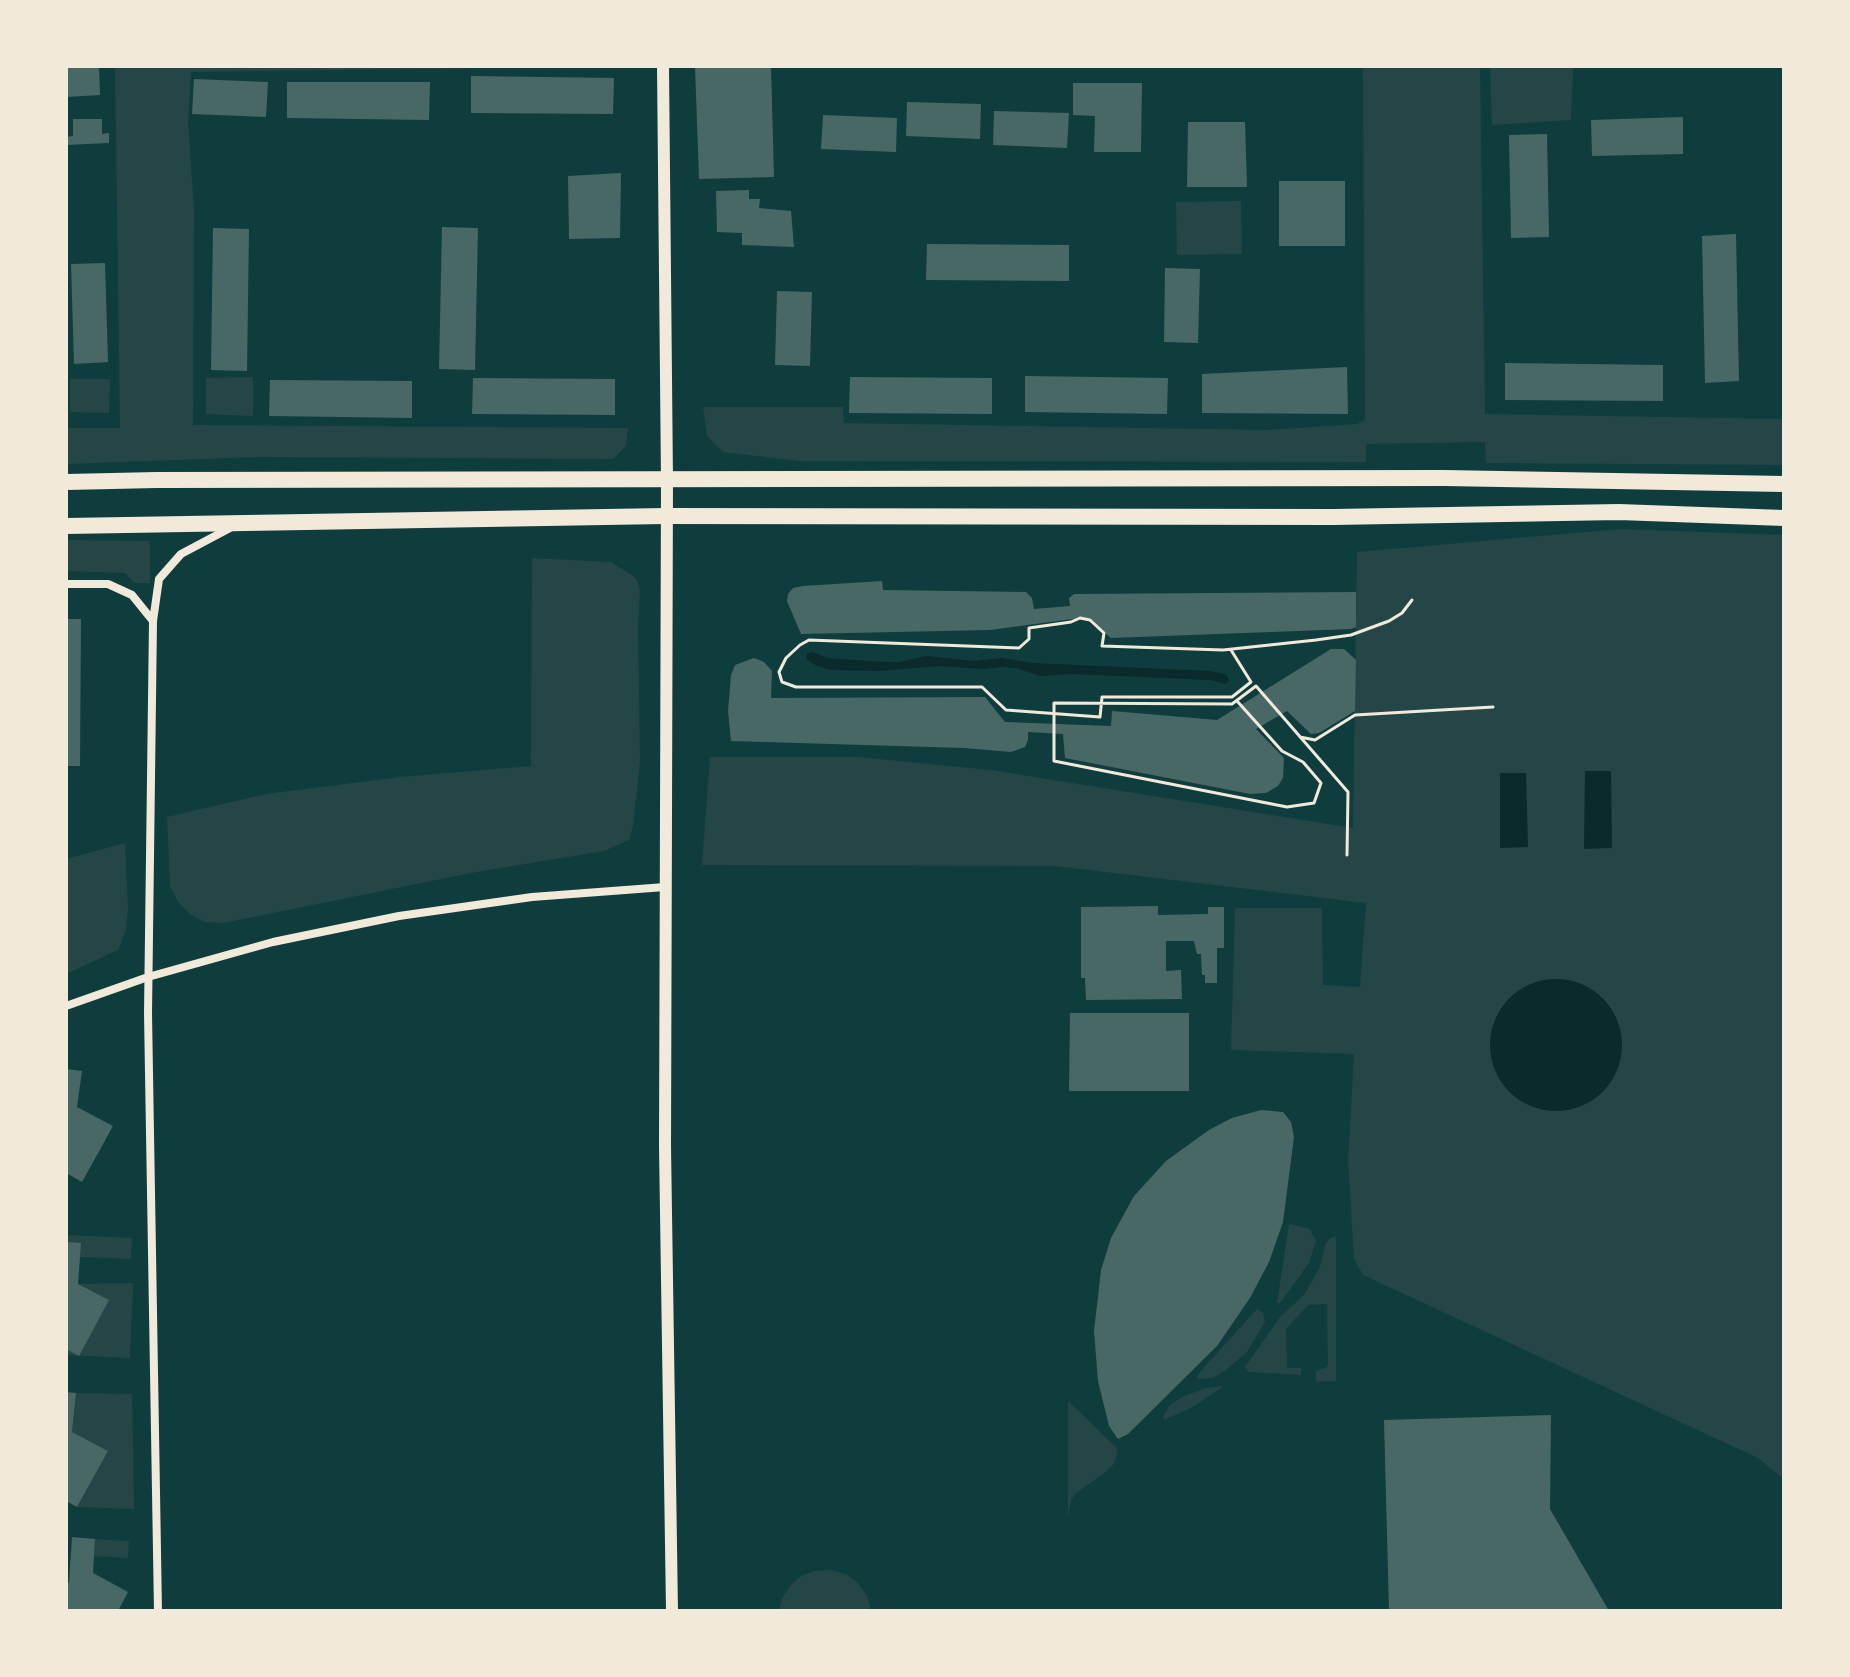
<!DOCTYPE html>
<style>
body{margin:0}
#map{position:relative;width:1850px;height:1677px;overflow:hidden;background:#0f3d3e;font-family:"Space Grotesk",sans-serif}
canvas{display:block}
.frame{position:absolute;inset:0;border:68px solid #f1e9da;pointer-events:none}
</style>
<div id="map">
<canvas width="1850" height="1677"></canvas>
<div class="frame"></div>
</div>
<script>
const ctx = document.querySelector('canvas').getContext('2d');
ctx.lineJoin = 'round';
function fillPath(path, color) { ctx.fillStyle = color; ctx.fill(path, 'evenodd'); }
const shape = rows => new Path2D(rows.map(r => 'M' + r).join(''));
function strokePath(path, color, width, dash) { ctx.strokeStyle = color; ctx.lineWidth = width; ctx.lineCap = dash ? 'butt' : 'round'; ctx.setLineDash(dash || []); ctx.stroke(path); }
const green = shape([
 [115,66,627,66,191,72,188,122,194,210,193,425,628,428,626,446,613,459,259,457,66,464,66,428,120,428],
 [1363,66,1480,66,1485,414,1784,419,1784,465,1486,463,1485,442,1366,444,1366,462,799,461,723,452,707,436,703,407,843,407,844,423,1268,430,1357,424,1365,420],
 [1490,66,1573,66,1571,120,1492,125],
 [1241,201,1242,254,1177,255,1176,202],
 [253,377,253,416,206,414,206,378],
 [70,379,110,379,109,413,70,412],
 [1620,529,1784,535,1784,1479,1758,1458,1363,1275,1354,1259,1348,1161,1354,1054,1231,1050,1235,908,1322,908,1323,985,1360,987,1366,903,1055,866,702,865,710,757,857,757,991,770,1353,828,1357,552],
 [66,540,150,541,150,583,134,583,125,573,66,571],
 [532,558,611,562,636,578,640,589,638,624,640,761,633,826,629,840,604,851,471,873,223,923,205,922,191,915,179,903,170,886,167,817,266,794,400,777,531,766],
 [125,843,128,910,126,930,118,950,66,974,66,859],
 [1289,1224,1310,1229,1316,1241,1309,1263,1280,1303,1277,1303],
 [66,1235,132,1238,131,1259,80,1257,66,1242],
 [1336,1236,1336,1381,1316,1382,1316,1371,1327,1367,1328,1363,1327,1304,1308,1305,1286,1329,1287,1368,1301,1368,1301,1375,1249,1372,1245,1367,1280,1317,1304,1295,1320,1267,1326,1243,1330,1238],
 [133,1283,130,1358,66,1355,66,1349,108,1300,78,1284],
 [1257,1309,1263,1313,1265,1322,1247,1352,1225,1371,1212,1378,1198,1379,1198,1374],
 [1224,1386,1193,1407,1164,1420,1163,1417,1170,1405,1182,1397,1206,1388],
 [76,1393,132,1394,134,1509,77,1507,108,1451,72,1432],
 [1068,1401,1116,1447,1117,1455,1113,1465,1103,1474,1075,1494,1071,1500,1068,1518],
 [95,1539,129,1541,128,1558,94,1556],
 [831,1570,846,1574,858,1583,867,1596,871,1611,779,1611,782,1599,790,1586,801,1576,815,1571]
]);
const water = shape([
 [812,652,828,658,883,662,899,662,927,656,974,661,1002,658,1033,663,1210,671,1226,674,1229,680,1226,684,1210,680,1072,674,1040,676,1016,668,1001,667,984,669,939,666,877,671,831,670,817,666,806,659,807,653],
 [1585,771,1611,771,1612,848,1584,849],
 [1500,773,1526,773,1528,847,1500,848],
 '1490 1045a66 66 0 1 1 132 0a66 66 0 1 1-132 0Z'
]);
const building = shape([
 [66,66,99,66,100,95,66,97],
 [695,66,771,66,774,177,699,179],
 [471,76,614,78,613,114,471,113],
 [194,79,268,82,266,117,192,114],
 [287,82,430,82,429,120,287,118],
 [1073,83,1142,83,1141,152,1094,152,1095,116,1073,115],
 [907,102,981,104,980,139,906,136],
 [994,111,1069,113,1067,148,993,145],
 [823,115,897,118,896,152,821,149],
 [1683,117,1683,154,1592,156,1591,120],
 [73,119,102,119,102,134,109,133,109,143,66,145,66,137,73,136],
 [1188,122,1245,122,1247,187,1187,187],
 [1547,134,1549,237,1511,238,1509,135],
 [621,173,620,238,569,239,568,176],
 [1279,181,1345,181,1345,246,1279,246],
 [749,190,749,199,760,199,759,208,791,211,794,247,742,245,742,233,717,232,716,191],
 [442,227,478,228,475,370,439,369],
 [213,228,249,229,247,371,211,370],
 [1736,234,1739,381,1705,383,1702,236],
 [927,244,1069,245,1069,281,926,280],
 [105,263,108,362,74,364,71,264],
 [1165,268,1200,269,1198,343,1164,342],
 [777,291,812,292,810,366,775,365],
 [1505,363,1663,365,1663,401,1505,400],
 [1347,367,1348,414,1202,413,1202,374],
 [1025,376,1168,378,1167,414,1025,412],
 [850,377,992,378,992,414,849,413],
 [473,378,615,379,615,415,472,414],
 [270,380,412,381,412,418,269,416],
 [882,581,883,590,1026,592,1032,598,1034,609,1070,606,1069,598,1074,594,1356,592,1356,627,1351,629,1111,638,1090,620,1080,618,990,630,801,634,787,601,788,594,793,588,803,586],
 [66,619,81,619,80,766,66,766],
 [1331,649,1344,649,1356,660,1355,711,1319,733,1311,734,1287,711,1256,729,1284,758,1283,778,1278,786,1266,793,1250,794,1065,758,1063,734,1028,732,1028,740,1025,747,1011,752,964,748,731,741,728,711,731,675,735,665,754,658,764,662,772,671,771,698,985,697,1005,722,1111,726,1112,711,1217,720],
 [1158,906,1158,915,1208,914,1208,907,1224,907,1224,948,1217,948,1217,983,1205,983,1205,975,1202,975,1201,954,1197,954,1194,941,1166,941,1166,971,1181,970,1182,999,1086,1000,1085,978,1081,978,1081,907],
 [1070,1013,1189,1013,1189,1091,1069,1091],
 [66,1069,82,1071,77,1107,113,1126,82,1182,66,1173],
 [1261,1110,1283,1112,1291,1122,1294,1137,1283,1222,1269,1262,1250,1298,1217,1346,1128,1434,1118,1439,1109,1426,1098,1381,1094,1331,1101,1270,1111,1238,1134,1196,1166,1161,1209,1130,1232,1118],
 [66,1242,81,1243,78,1284,109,1300,79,1356,66,1349],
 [66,1392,76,1393,72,1432,108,1451,77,1507,66,1501],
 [1551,1415,1550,1509,1609,1611,1389,1611,1384,1420],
 [72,1537,95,1539,93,1573,128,1592,118,1611,66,1611,66,1584,69,1582]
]);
const path = shape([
 [1231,650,1251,682,1232,697,1102,697,1100,717,1006,710,982,687,796,687,782,682,779,672,786,658,800,645,809,640,1019,648,1029,639,1029,628,1071,622,1080,618,1090,620,1104,633,1102,646,1223,650,1316,640,1351,635,1389,621,1402,613,1412,600],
 [1237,701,1282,751,1303,762,1321,783,1314,803,1287,807,1054,761,1054,703,1232,704,1256,686,1348,792,1347,855],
 [1300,737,1315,740,1355,715,1493,707]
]);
const minor = shape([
 [66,584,108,584,132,595,153,621],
 [66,1006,148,977,273,942,399,916,532,897,665,887],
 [158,1611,148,1013,153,621,159,579,181,554,230,528]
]);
const tertiary = shape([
 [663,66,667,481,665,1146,672,1611]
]);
const primary = shape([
 [66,482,157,480,1444,478,1784,484],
 [66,526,665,516,1334,517,1619,512,1784,518]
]);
fillPath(green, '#244646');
fillPath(water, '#0a2a2b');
fillPath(building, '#486865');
strokePath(path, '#f1e9da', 3);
strokePath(minor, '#f1e9da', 8);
strokePath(tertiary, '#f1e9da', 12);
strokePath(primary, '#f1e9da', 16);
</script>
